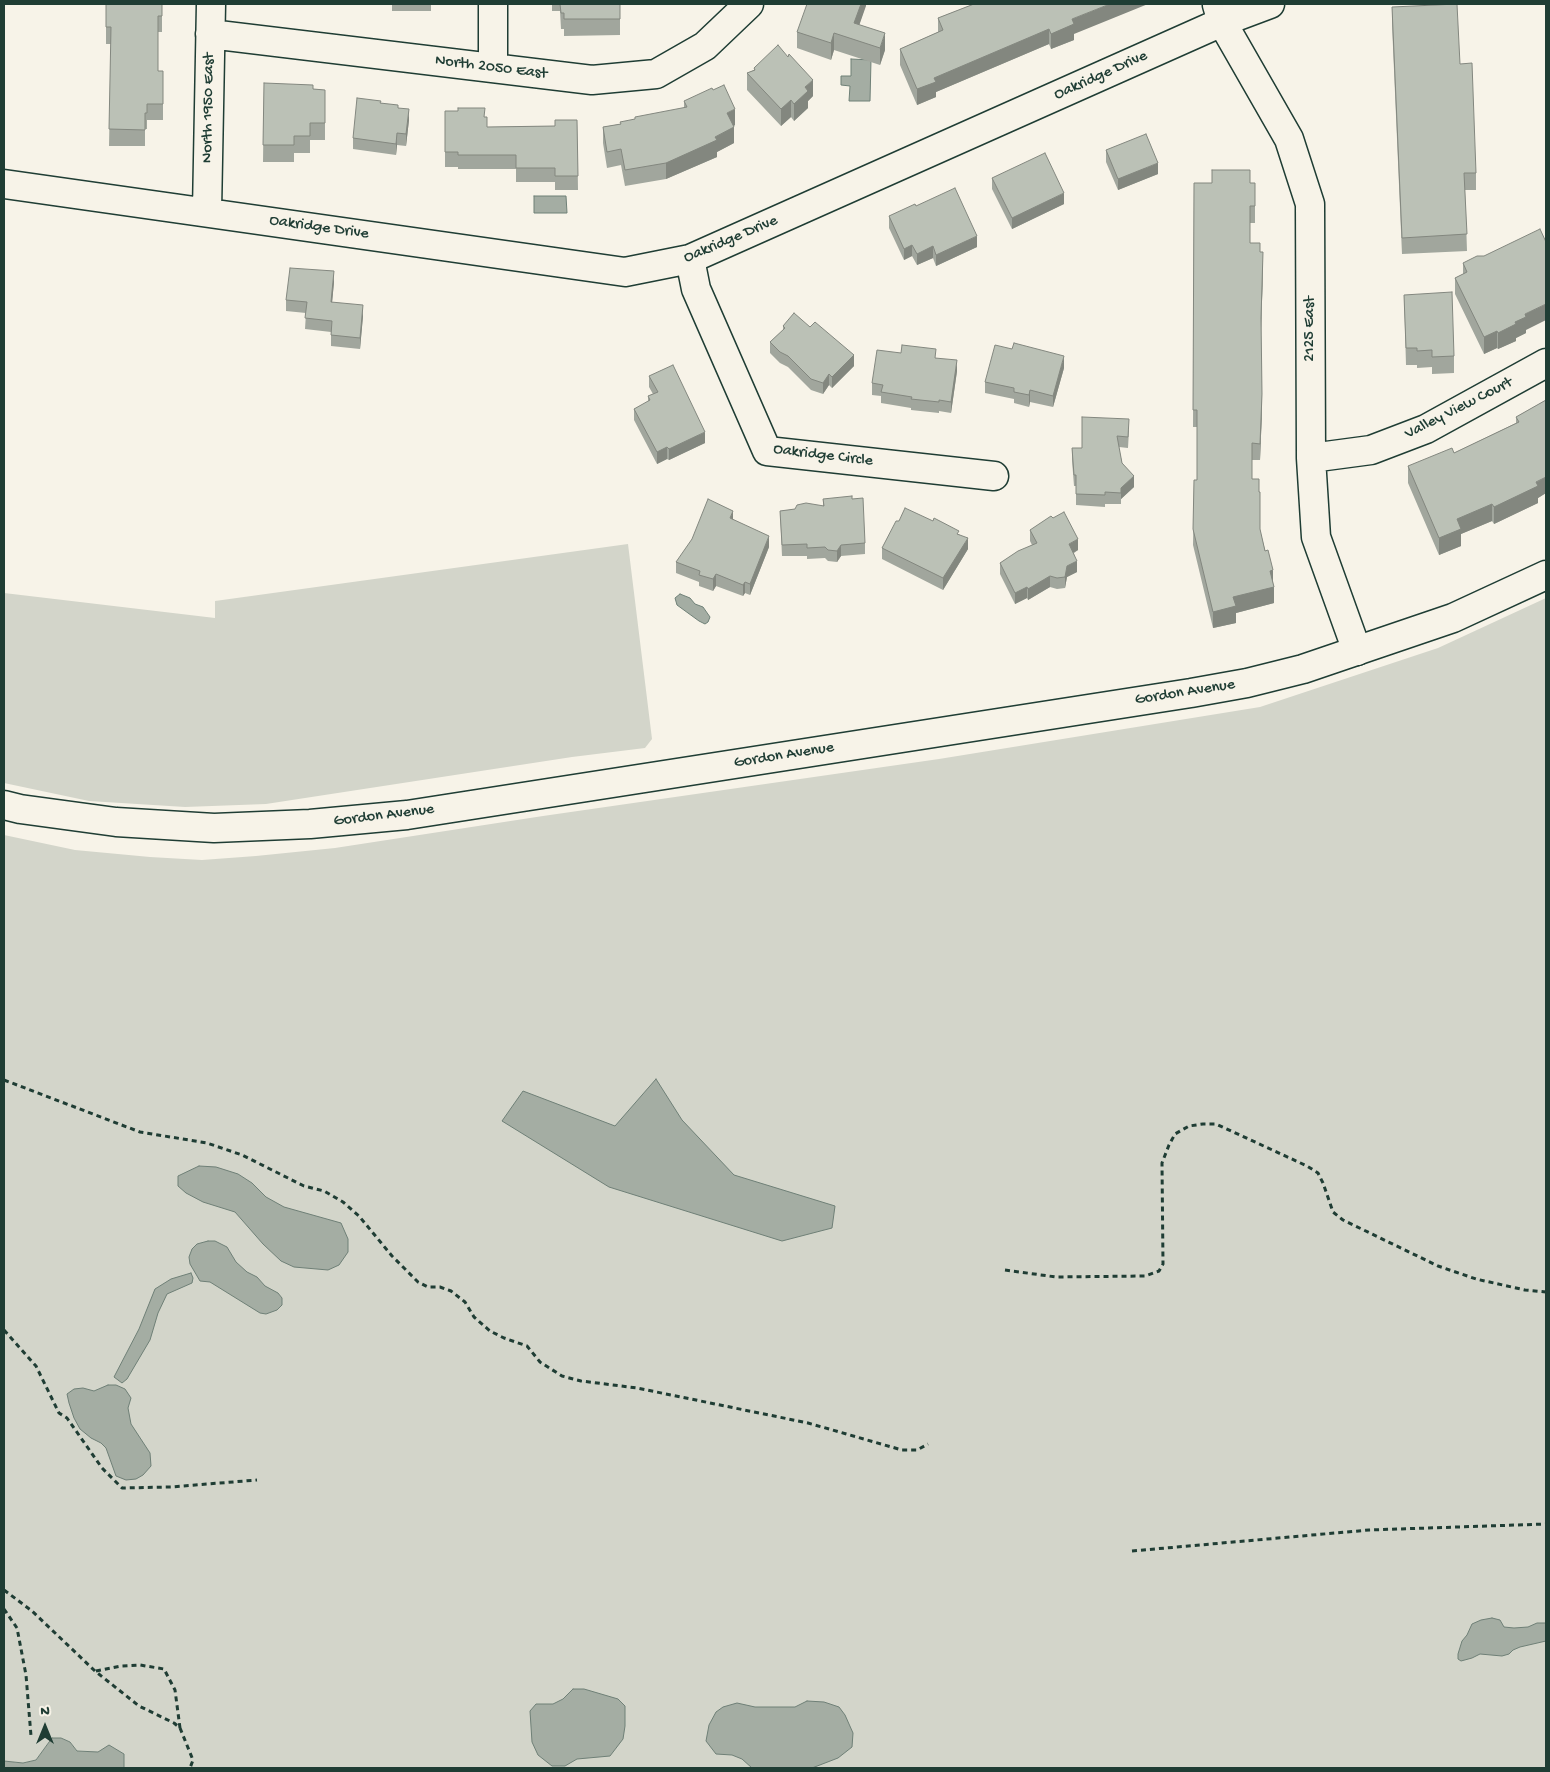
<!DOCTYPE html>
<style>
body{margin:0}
#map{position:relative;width:1550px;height:1772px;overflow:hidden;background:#f7f3e8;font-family:"Gochi Hand",sans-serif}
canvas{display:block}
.frame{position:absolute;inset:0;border:5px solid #1f3d34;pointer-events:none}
.north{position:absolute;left:20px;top:1702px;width:50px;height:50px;-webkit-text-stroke:4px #f7f3e8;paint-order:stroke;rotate:0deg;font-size:14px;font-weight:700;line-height:20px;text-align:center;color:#1f3d34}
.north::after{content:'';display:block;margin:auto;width:18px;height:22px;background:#1f3d34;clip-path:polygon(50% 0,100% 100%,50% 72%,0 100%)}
</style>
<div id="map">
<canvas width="1550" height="1772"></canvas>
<div class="frame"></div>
<div class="north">N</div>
</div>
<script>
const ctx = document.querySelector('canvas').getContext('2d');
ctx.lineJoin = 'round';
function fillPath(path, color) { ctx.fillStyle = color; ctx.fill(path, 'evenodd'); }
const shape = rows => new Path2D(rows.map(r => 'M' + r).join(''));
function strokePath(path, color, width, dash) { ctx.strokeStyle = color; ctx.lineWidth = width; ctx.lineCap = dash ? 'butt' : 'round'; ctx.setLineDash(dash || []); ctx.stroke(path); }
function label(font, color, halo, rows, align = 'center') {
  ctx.font = font + ' "Gochi Hand",sans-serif'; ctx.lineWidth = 5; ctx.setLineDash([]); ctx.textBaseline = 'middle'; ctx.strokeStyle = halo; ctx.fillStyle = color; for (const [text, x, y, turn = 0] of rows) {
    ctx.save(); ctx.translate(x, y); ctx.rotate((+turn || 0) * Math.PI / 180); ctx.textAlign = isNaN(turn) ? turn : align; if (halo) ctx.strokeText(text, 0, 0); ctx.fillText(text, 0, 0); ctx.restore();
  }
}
const green = shape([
 [628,544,652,739,645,748,572,757,266,804,185,807,89,801,4,783,4,593,215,618,215,601],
 [1546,598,1546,1768,124,1768,124,1754,77,1751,70,1742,60,1738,52,1738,36,1760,23,1763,4,1761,4,835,75,850,150,857,202,860,256,856,335,848,543,816,939,759,1260,707,1438,648]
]);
const water = shape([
 [851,59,871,60,870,101,849,101,850,86,841,85,841,76,851,76,851,59],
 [534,196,566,196,567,213,534,213,534,196],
 [680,594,690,598,695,604,703,607,710,617,708,622,705,624,699,621,677,605,675,598,680,594],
 [656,1079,682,1120,734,1175,835,1206,832,1228,782,1241,609,1187,502,1121,523,1091,615,1126,656,1079],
 [199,1166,216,1167,238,1174,252,1183,266,1197,284,1207,341,1223,348,1239,348,1252,339,1265,328,1270,294,1267,281,1261,263,1244,235,1212,203,1202,186,1193,178,1186,178,1176,199,1166],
 [208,1241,215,1241,227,1247,236,1262,247,1272,257,1277,265,1286,278,1293,282,1298,282,1305,277,1310,266,1314,260,1313,210,1282,200,1281,190,1264,189,1257,192,1249,197,1244,208,1241],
 [191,1273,193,1278,192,1283,167,1294,158,1313,150,1340,127,1379,122,1383,114,1377,139,1329,155,1289,171,1279,191,1273],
 [108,1385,116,1385,125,1389,131,1398,128,1408,131,1424,150,1453,151,1466,143,1475,136,1479,126,1480,116,1476,106,1448,101,1443,91,1438,80,1429,74,1418,69,1403,67,1394,74,1389,83,1388,94,1391,108,1385],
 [1492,1618,1500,1620,1504,1627,1514,1628,1528,1627,1537,1623,1546,1623,1546,1641,1520,1647,1513,1650,1509,1654,1502,1656,1480,1654,1472,1658,1461,1661,1458,1659,1458,1654,1462,1641,1467,1635,1472,1624,1481,1620,1492,1618],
 [573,1689,584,1689,618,1699,625,1706,625,1726,623,1739,610,1756,577,1759,565,1766,552,1766,538,1755,532,1742,530,1711,536,1704,553,1704,563,1699,573,1689],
 [807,1701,824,1702,839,1707,845,1715,853,1733,852,1747,838,1758,812,1768,752,1768,742,1759,732,1755,716,1754,706,1741,709,1725,716,1712,723,1707,737,1703,755,1707,795,1707,807,1701],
 [52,1738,61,1738,70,1742,77,1751,98,1752,109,1745,124,1754,124,1768,4,1768,4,1761,23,1763,36,1760,52,1738]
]);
const path = shape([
 [4,1080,140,1132,207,1143,242,1155,304,1186,324,1191,343,1202,359,1216,392,1256,418,1282,428,1287,440,1287,451,1291,465,1302,474,1317,490,1331,504,1338,527,1346,540,1362,562,1376,581,1381,637,1388,808,1423,902,1450,917,1450,928,1444],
 [1005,1270,1056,1277,1145,1276,1159,1271,1163,1264,1162,1163,1169,1145,1175,1134,1189,1126,1203,1124,1216,1124,1307,1166,1318,1173,1323,1183,1333,1212,1343,1220,1438,1266,1476,1279,1525,1290,1546,1292],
 [4,1330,36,1366,59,1413,67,1418,102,1468,122,1488,171,1487,257,1480],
 [1132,1551,1369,1530,1546,1524],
 [4,1590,32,1611,95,1671,139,1706,174,1723,180,1728,193,1760,190,1768],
 [4,1609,17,1628,26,1675,31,1736],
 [96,1671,121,1666,140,1665,164,1669,175,1690,180,1728]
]);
const minor = shape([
 [1217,5,1222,22,1289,139,1310,204,1311,458,1316,537,1357,651],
 [210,34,592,80,656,74,705,46,749,4],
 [493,68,493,4],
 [4,184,625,272,690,259,1222,22,1270,4],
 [207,211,211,4],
 [690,259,696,289,767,451,994,476],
 [1311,458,1371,450,1426,429,1546,363]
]);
const major = shape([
 [4,805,20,809,116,822,214,828,310,824,407,815,1191,693,1247,683,1303,669,1453,618,1546,575]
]);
const wall = shape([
 [106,4,162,4,162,32,158,32,158,71,163,71,163,120,147,120,147,129,145,129,145,146,109,146,111,44,106,44],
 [392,4,441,4,431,4,431,11,392,11],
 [552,4,620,4,620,35,564,36,564,29,561,29,560,11,552,11],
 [866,4,859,25,885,50,880,65,834,50,831,60,797,48,797,32],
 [974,4,1074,34,1074,40,1051,49,1049,44,936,92,936,97,917,105,900,65,900,49,938,32,938,18],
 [1392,7,1460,64,1476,173,1476,190,1465,190,1467,251,1402,254,1392,24],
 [754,68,813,96,808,101,808,108,794,121,791,117,781,126,747,90,747,73,754,70],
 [264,83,313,89,325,90,325,140,310,140,310,153,294,153,294,162,263,162],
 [684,101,735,125,734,126,734,143,717,152,717,157,666,179,625,186,621,165,607,168,603,143,603,127,620,124,635,119,684,108],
 [381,103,398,108,409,120,406,146,397,145,396,155,353,149,353,138],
 [445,111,485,117,487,127,555,126,577,120,578,190,555,190,555,182,516,182,516,169,458,169,458,167,445,167],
 [1106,150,1158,174,1118,190,1106,162],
 [992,178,1064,204,1012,229,992,189],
 [1194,183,1255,183,1255,223,1250,223,1250,243,1260,252,1263,269,1261,329,1262,411,1260,460,1252,460,1252,479,1260,530,1273,581,1274,603,1236,613,1236,623,1213,628,1193,545,1194,480,1197,480,1197,427,1193,427],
 [916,206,977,247,936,266,933,258,917,265,912,256,904,260,889,228,889,216],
 [1463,263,1526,330,1526,333,1516,338,1516,341,1498,349,1497,348,1484,354,1455,294,1455,278,1463,274],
 [334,282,332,302,363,316,360,349,331,346,331,332,305,329,306,313,286,311,286,300],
 [1404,295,1454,356,1454,373,1432,374,1432,367,1417,368,1417,365,1406,365],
 [783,326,854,366,832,388,829,385,823,394,811,390,788,367,780,363,770,353,770,342,783,330],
 [936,358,957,371,951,413,939,411,939,413,911,410,911,408,881,403,881,396,872,395,872,383],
 [1064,368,1053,407,1030,402,1029,407,1014,403,1014,399,985,393,985,382],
 [649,376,705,443,669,460,667,459,657,464,634,420,634,409,648,402,648,396,653,394,649,387],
 [1546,400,1546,493,1538,498,1538,503,1494,524,1492,521,1461,534,1461,546,1439,555,1408,483,1408,466,1454,453,1516,423,1516,417],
 [1129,430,1128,448,1119,447,1122,463,1134,487,1121,499,1121,504,1105,504,1105,507,1076,505,1076,486,1074,486,1072,460,1072,448,1082,448],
 [823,499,852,499,865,543,865,554,841,556,837,562,828,561,825,558,807,559,807,556,782,556,780,511,823,506],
 [733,519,769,547,750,595,745,593,743,596,716,586,713,591,699,586,699,582,676,573,676,562],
 [1030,530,1078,550,1074,553,1077,572,1067,577,1065,588,1057,589,1050,587,1028,600,1027,598,1015,604,1000,574,1000,563,1032,545,1030,541],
 [959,534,968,549,943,590,882,559,882,548]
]);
const shadedWall = shape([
 [861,4,866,4,866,6,854,40,854,23],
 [1110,4,1148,4,1074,34,1074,40,1051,49,1051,34,1072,19],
 [1049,29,1049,44,936,92,936,97,917,105,917,89,934,78],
 [834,33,834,50,831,60,831,43],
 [885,33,885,50,880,65,880,48],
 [813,80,813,96,808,101,808,108,794,121,794,104,805,87],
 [791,100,791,117,781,126,781,109],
 [409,109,409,120,406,146,406,134],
 [735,109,735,125,727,129,727,113],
 [734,127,734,143,717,152,717,157,666,179,666,163],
 [397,133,397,145,396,155,396,144],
 [1158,163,1158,174,1118,190,1118,179],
 [1064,193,1064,204,1012,229,1012,218],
 [977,236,977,247,936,266,936,255],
 [912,245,912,256,904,260,904,249],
 [933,246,933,258,917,265,917,254],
 [1263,252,1263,269,1261,334,1261,318],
 [334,271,334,282,331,314,331,302],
 [1546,304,1546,320,1526,330,1526,333,1516,338,1516,341,1498,349,1498,333,1525,314],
 [363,305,363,316,360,349,360,338],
 [1497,331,1497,348,1484,354,1484,337],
 [854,355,854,366,832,388,832,377],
 [1064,356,1064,368,1053,407,1053,396],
 [957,360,957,371,951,413,951,402],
 [829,374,829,385,823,394,823,383],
 [1030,390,1030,402,1029,407,1029,395],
 [1262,394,1262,411,1260,460,1260,444],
 [705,432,705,443,669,460,669,449],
 [667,447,667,459,657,464,657,452],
 [1134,476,1134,487,1121,499,1121,504,1121,488],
 [1546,477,1546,493,1538,498,1538,503,1494,524,1494,507],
 [1492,504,1492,521,1461,534,1461,546,1439,555,1439,538,1457,519],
 [733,511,733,522,730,518],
 [769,536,769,547,750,595,750,584],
 [968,538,968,549,943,590,943,578],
 [1078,539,1078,550,1069,555,1069,544],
 [841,545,841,556,837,562,837,551],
 [1077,561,1077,572,1067,577,1065,588,1065,577,1067,566],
 [1273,570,1273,587,1274,587,1274,603,1236,613,1236,623,1213,628,1213,612,1233,597,1270,571],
 [716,574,716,586,713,591,713,579],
 [1050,576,1050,587,1028,600,1028,589],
 [745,582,745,593,743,596,743,585],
 [1027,587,1027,598,1015,604,1015,593]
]);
const building = shape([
 [106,4,162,4,162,16,158,16,158,71,163,71,163,104,147,104,147,113,145,113,145,130,109,129,111,27,106,27,106,4],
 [560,4,620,4,620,19,564,19,564,13,561,13,560,4],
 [807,4,861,4,854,23,885,33,880,48,834,33,831,43,797,32,807,4],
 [974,4,1110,4,1072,19,1074,24,1051,34,1049,29,934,78,936,82,917,89,900,49,943,30,938,18,974,4],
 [1457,4,1460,64,1472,63,1476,173,1464,173,1467,234,1402,238,1392,7,1457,4],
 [778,45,788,57,789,54,813,80,805,87,808,91,794,104,791,100,781,109,747,73,755,70,754,68,778,45],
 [264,83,313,85,313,89,325,90,325,123,310,123,310,136,294,136,294,145,263,145,264,83],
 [724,85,735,109,727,113,734,127,715,137,717,140,666,163,625,170,621,149,607,152,603,127,621,124,620,122,635,119,635,117,687,107,684,101,712,88,713,90,724,85],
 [357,98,381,101,380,103,398,105,398,108,409,109,406,134,397,133,396,144,353,138,357,98],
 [458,108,485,108,484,117,487,117,487,127,555,126,555,120,577,120,578,176,555,176,555,168,516,168,516,155,458,155,458,152,445,152,445,111,458,111,458,108],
 [1146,134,1158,163,1118,179,1106,150,1146,134],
 [1045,153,1064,193,1012,218,992,178,1045,153],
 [1212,170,1250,170,1250,183,1255,183,1255,206,1250,206,1250,243,1260,243,1260,252,1263,252,1261,318,1262,394,1260,444,1252,443,1252,479,1259,479,1259,492,1260,492,1260,529,1265,551,1268,550,1273,570,1270,571,1274,587,1233,597,1236,606,1213,612,1193,529,1194,480,1197,480,1197,410,1193,410,1194,183,1212,183,1212,170],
 [955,188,977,236,936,255,933,246,917,254,912,245,904,249,889,216,915,204,916,206,955,188],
 [1540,229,1546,242,1546,304,1525,314,1526,317,1515,322,1516,324,1498,333,1497,331,1484,337,1455,278,1467,272,1463,263,1477,256,1484,256,1540,229],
 [290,268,334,271,331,302,363,305,360,338,331,335,332,321,305,318,307,302,286,300,290,268],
 [1452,292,1454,356,1432,357,1432,350,1417,351,1417,348,1406,348,1404,295,1452,292],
 [794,313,810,327,815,322,854,355,832,377,829,374,823,383,811,379,788,356,780,352,770,342,785,328,783,326,794,313],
 [1014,343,1064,356,1053,396,1030,390,1029,395,1014,392,1014,388,985,382,995,345,1012,349,1014,343],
 [902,345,936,349,935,358,957,360,951,402,939,400,939,402,911,399,912,397,881,392,883,385,872,383,877,350,901,353,902,345],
 [673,365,705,432,669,449,667,447,657,452,634,409,650,400,648,396,658,392,649,376,673,365],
 [1546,400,1546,477,1536,482,1538,486,1494,507,1492,504,1457,519,1461,529,1439,538,1408,466,1452,448,1454,453,1519,422,1516,417,1546,400],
 [1082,417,1129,419,1128,437,1117,436,1122,463,1134,476,1121,488,1121,493,1105,492,1105,495,1076,494,1076,475,1074,475,1072,448,1082,448,1082,417],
 [852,496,852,499,863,498,865,543,841,545,837,551,828,550,825,547,807,548,807,544,782,545,780,511,795,509,797,505,806,503,824,506,823,499,852,496],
 [708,499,733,511,730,518,769,536,750,584,745,582,743,585,716,574,713,579,699,575,700,571,676,562,692,539,708,499],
 [905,508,933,521,934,518,959,531,957,534,968,538,943,578,882,548,896,521,899,521,905,508],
 [1064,512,1078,539,1069,544,1077,561,1067,566,1065,577,1057,578,1050,576,1028,589,1027,587,1015,593,1000,563,1018,551,1037,543,1030,530,1051,516,1053,518,1064,512]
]);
const streetNames = [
 ["North 2050 East",491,68,7],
 ["Oakridge Drive",1101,76,-24],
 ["North 1950 East",209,108,-89],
 ["Oakridge Drive",319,228,8],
 ["Oakridge Drive",731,240,-23],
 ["2125 East",1311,329,-90],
 ["Valley View Court",1459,409,-27],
 ["Oakridge Circle",823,456,7],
 ["Gordon Avenue",1185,693,-9],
 ["Gordon Avenue",784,756,-9],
 ["Gordon Avenue",384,816,-7]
];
fillPath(green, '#d3d5ca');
fillPath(water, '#a4ada3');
strokePath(water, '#6f8077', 1);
strokePath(minor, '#1f3d34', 31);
strokePath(major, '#1f3d34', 31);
strokePath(path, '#1f3d34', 3, [5, 4]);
strokePath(minor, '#f7f3e8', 28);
strokePath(major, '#f7f3e8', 28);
fillPath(wall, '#a1a69d');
fillPath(shadedWall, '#83877f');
fillPath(building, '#bbc1b6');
strokePath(building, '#83877f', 1);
label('16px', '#1f3d34', '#f7f3e8', streetNames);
</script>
